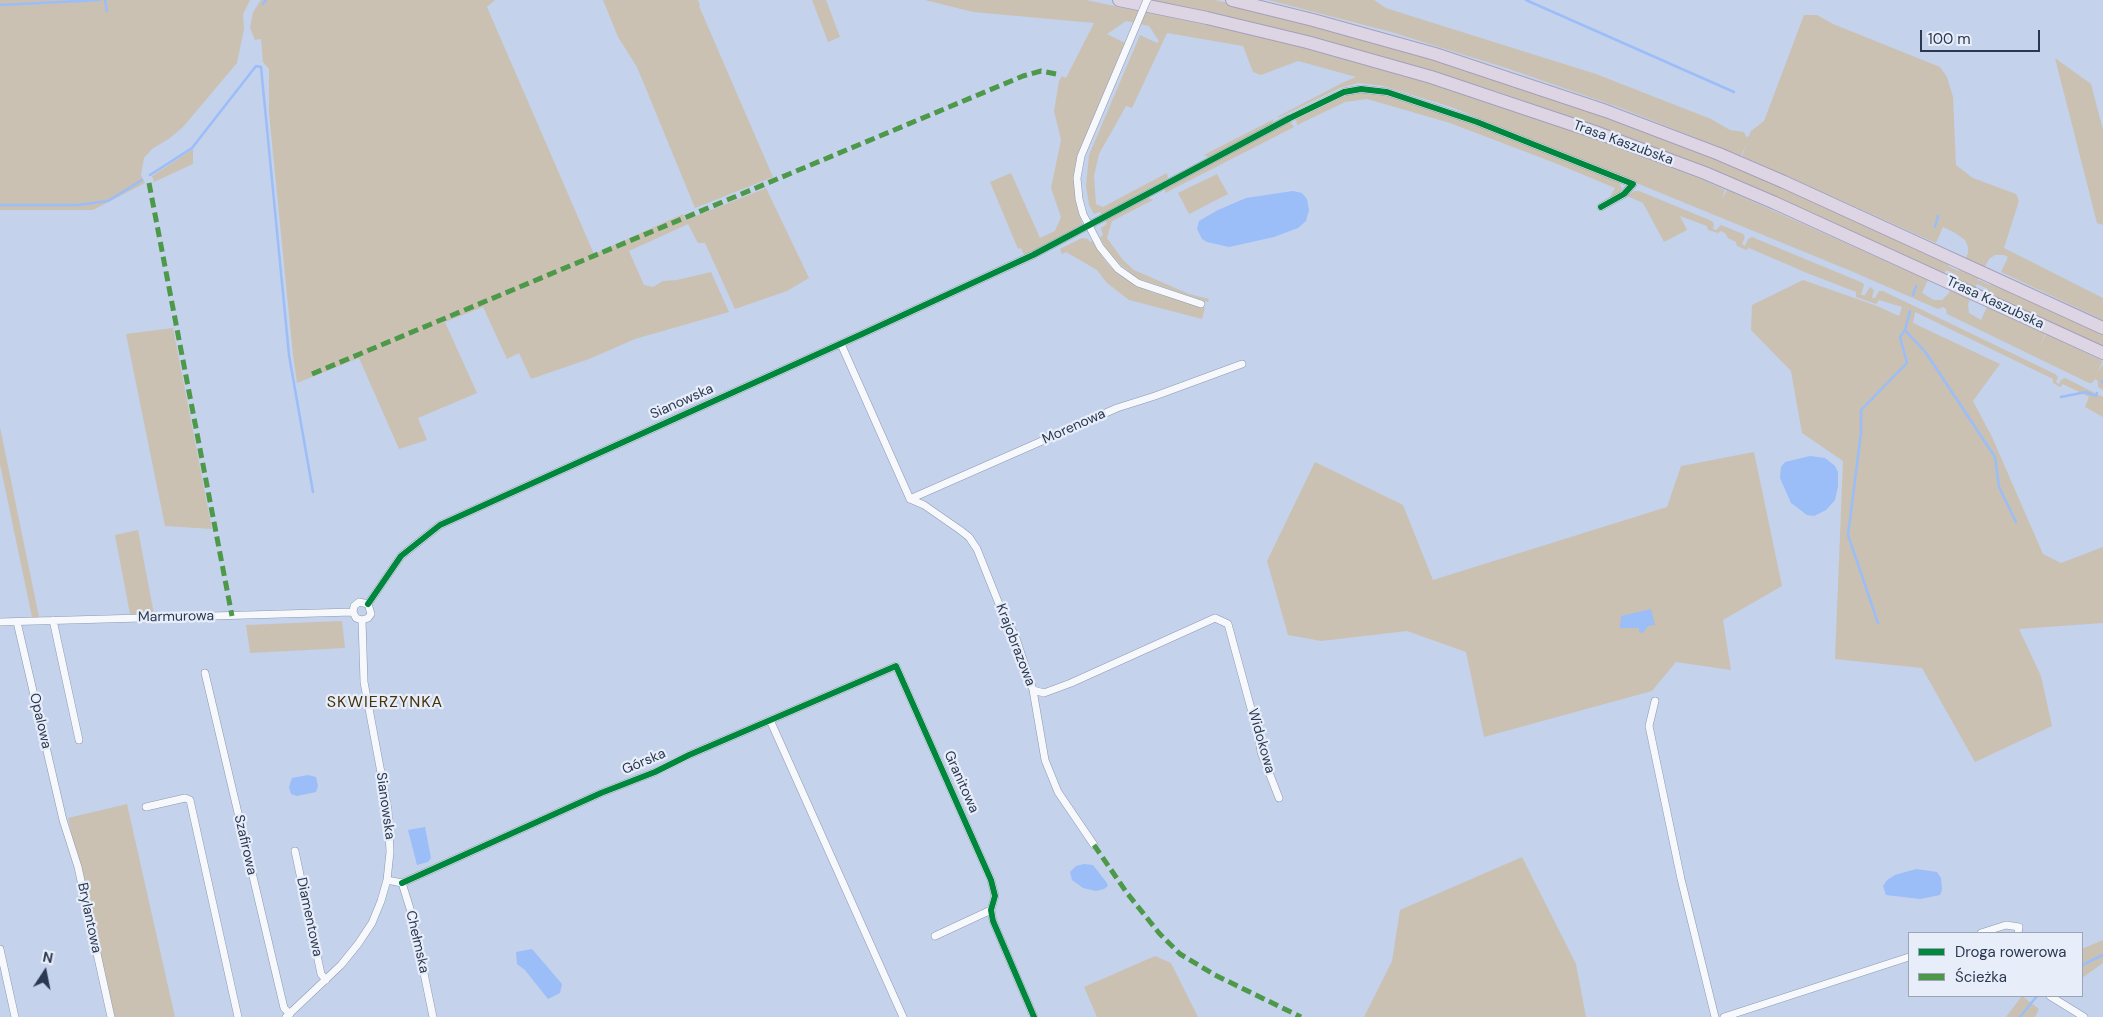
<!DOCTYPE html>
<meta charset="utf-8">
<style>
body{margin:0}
#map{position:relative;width:2103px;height:1017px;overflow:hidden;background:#c4d2ec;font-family:"DM Sans",sans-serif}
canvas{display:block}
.legend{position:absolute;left:1908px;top:932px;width:175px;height:65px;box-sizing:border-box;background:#e7eefa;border:1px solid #9ca5b6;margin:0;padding:6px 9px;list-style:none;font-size:15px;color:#2b3850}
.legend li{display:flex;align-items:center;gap:10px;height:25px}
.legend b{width:25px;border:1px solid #9ca5b6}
.north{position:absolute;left:20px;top:947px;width:50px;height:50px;-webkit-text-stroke:4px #e7eefa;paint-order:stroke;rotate:11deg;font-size:14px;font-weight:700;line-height:20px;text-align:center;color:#2b3850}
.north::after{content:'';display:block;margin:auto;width:18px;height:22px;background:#2b3850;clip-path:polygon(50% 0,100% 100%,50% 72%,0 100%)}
.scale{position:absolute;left:1920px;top:30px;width:120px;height:22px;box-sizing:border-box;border:2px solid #2b3850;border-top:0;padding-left:6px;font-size:15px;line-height:18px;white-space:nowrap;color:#2b3850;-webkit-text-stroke:4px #e7eefa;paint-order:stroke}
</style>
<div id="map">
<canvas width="2103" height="1017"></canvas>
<ul class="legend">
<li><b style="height:6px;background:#00873e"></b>Droga rowerowa</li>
<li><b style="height:6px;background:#4d9949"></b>Ścieżka</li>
</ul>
<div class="north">N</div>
<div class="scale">100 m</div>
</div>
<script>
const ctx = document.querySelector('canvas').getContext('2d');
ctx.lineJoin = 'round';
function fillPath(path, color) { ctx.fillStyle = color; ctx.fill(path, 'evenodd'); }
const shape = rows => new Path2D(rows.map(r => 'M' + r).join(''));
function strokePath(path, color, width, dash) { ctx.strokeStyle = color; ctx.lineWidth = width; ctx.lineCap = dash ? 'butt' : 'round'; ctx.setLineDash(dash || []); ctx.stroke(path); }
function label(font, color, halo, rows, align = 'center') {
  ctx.font = font + ' "DM Sans",sans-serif'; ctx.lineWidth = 4.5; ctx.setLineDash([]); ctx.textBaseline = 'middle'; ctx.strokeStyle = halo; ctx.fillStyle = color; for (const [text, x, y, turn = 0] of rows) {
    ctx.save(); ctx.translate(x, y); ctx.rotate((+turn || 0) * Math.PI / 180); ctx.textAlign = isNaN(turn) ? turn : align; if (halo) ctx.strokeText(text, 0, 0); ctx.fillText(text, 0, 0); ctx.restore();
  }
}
const green = shape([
 [0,0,250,0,243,14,244,29,237,63,183,127,170,138,152,149,144,158,141,175,145,183,93,210,0,210],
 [261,0,495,0,487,7,594,254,683,214,686,220,766,188,809,278,787,291,735,309,705,243,698,243,688,224,629,251,644,285,653,287,663,281,677,280,711,272,729,312,635,339,589,359,531,379,519,353,507,359,483,307,445,322,477,393,418,418,427,440,399,449,359,358,297,383,293,355,269,113,269,69,263,62,261,39,255,40,250,28,253,12],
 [603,0,698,0,700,5,699,6,773,177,695,208,637,67,618,37],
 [812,0,826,0,840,37,828,42],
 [925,0,1086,0,1246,33,1325,53,1443,86,1545,120,1701,179,1725,190,1722,199,1727,190,1928,280,1922,293,1934,300,1942,300,1949,293,1957,275,1946,270,1944,274,1668,153,1612,132,1499,92,1384,57,1268,26,1152,0,1215,0,1271,13,1503,79,1716,158,1950,262,1948,266,1959,271,1968,253,1968,247,1965,240,1955,233,1943,227,1936,243,1742,156,1747,143,1741,156,1621,108,1506,68,1391,32,1268,0,1374,0,1386,8,1411,16,1596,74,1711,119,1730,130,1744,132,1746,137,1749,136,1751,131,1764,121,1804,15,1817,15,1833,24,1940,67,1947,77,1953,97,1956,165,1973,178,2016,194,2019,201,2004,248,2103,298,2103,320,2001,272,2008,257,2004,255,1995,255,1989,259,1977,282,1979,280,1990,285,1992,281,2103,333,2103,348,1986,293,1988,289,1977,284,1968,304,1969,313,1981,320,1987,307,2045,334,2039,347,2046,334,2103,361,2097,373,2103,364,2103,390,2098,387,2098,381,2095,379,2092,383,2089,383,1947,314,1946,309,1943,307,1938,309,1851,271,1451,107,1383,86,1358,83,1340,88,1278,118,1277,117,1342,83,1356,77,1298,61,1261,75,1253,72,1243,46,1167,33,1132,108,1126,106,1099,154,1094,176,1096,204,1103,207,1167,173,1168,178,1102,215,1100,212,1094,214,1089,205,1086,186,1089,155,1140,35,1157,43,1159,41,1149,26,1126,21,1107,34,1125,43,1077,159,1074,174,1082,224,1050,243,1024,255,1021,248,1018,249,990,182,1011,173,1040,238,1055,231,1061,217,1051,188,1061,140,1054,111,1059,81,1062,76,1066,78,1094,23,973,12],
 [2055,58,2091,84,2103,130,2103,225,2097,223],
 [1353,92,1375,92,1473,122,1619,182,1622,189,1620,193,1600,203,1610,197,1615,188,1555,163,1450,123,1367,99,1345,102,1297,125,1296,119,1343,95],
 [1274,119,1272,124,1209,157,1204,155],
 [1287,123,1291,123,1294,127,1165,193,1165,188],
 [193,149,193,164,154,182,152,176],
 [1217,174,1228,194,1189,214,1178,193],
 [1634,191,1639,191,1712,221,1714,224,1713,229,1716,230,1721,225,1743,234,1745,237,1742,244,1745,246,1748,239,1752,237,1863,283,1864,285,1861,295,1865,295,1870,287,1874,290,1872,298,1875,298,1879,291,1883,291,2055,374,2058,377,2056,382,2059,384,2061,380,2065,378,2103,397,2103,417,2085,407,2089,397,2063,384,2060,387,2053,383,2053,379,1915,312,1913,323,2000,364,1973,401,1992,437,2043,554,2061,563,2103,547,2103,623,2019,629,2041,676,2052,726,1975,762,1922,668,1835,659,1843,461,1802,433,1791,371,1751,330,1752,305,1803,280,1877,306,1899,316,1902,307,1879,300,1876,304,1856,297,1856,292,1807,273,1749,248,1746,250,1737,246,1736,242,1728,238,1725,233,1721,231,1718,233,1708,230,1707,226,1680,216,1687,230,1664,242,1643,203,1627,196],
 [1148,198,1153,200,1112,221,1107,238,1123,260,1134,270,1189,294,1209,299,1208,302,1137,278,1116,261,1105,247,1100,237,1103,235,1101,228,1107,224,1105,221],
 [1082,238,1088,239,1090,242,1093,241,1106,262,1118,274,1134,284,1151,292,1205,308,1202,319,1129,300,1107,283,1097,270,1066,252,1062,254,1060,249],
 [173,328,212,529,165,526,126,334],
 [0,427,39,617,32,617,0,464],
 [1754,452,1782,586,1723,620,1731,670,1676,662,1652,691,1484,737,1466,652,1407,631,1321,641,1288,635,1267,561,1315,462,1403,505,1433,580,1667,507,1681,466],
 [138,530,154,614,130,614,115,535],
 [342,621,345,648,250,653,246,625],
 [127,804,175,1017,113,1017,68,818],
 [1522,857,1576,964,1586,1017,1364,1017,1392,961,1400,910],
 [2103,940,2103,963,2082,978,2082,949],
 [1155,956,1171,963,1198,1017,1097,1017,1084,987],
 [2022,996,2039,1009,2035,1017,2006,1017]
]);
const water = shape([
 [1293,191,1302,193,1307,199,1309,210,1306,221,1298,228,1274,237,1229,247,1207,242,1202,239,1197,229,1199,221,1218,210,1246,198],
 [1810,456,1825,458,1835,466,1838,472,1838,486,1835,500,1826,510,1814,516,1807,515,1791,503,1780,478,1781,467,1785,462],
 [1651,609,1655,625,1648,626,1643,633,1639,632,1639,628,1620,628,1621,616],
 [308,775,316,777,318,786,316,792,297,796,291,794,289,787,292,778],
 [425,827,431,858,428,862,417,865,408,830],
 [1084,864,1093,865,1107,883,1108,886,1104,889,1096,891,1083,888,1072,880,1070,872,1076,866],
 [1916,869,1937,872,1941,878,1942,890,1940,895,1920,899,1886,895,1883,886,1887,880,1895,875],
 [532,949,562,984,560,993,548,999,525,970,517,964,516,952]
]);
const stream = shape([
 [105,0,107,11],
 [1526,0,1734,92],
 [263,4,266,0],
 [0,5,100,0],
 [150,175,192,148,256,66,261,67,289,355,313,492],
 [0,205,78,205,108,201,142,180],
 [1935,227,1938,216],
 [1913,295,1916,286],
 [1905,330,1926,353,1995,457,1999,487,2016,522],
 [2102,382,2103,380],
 [2061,397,2086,392,2096,396,2097,393],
 [1878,623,1848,535,1861,433,1861,410,1907,363,1900,337,1905,330,1910,311],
 [2082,965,2103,955],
 [2020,1017,2037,996]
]);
const street = shape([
 [1136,26,1081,156,1077,178,1079,199,1083,214,1100,247,1118,269,1138,283,1201,304],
 [841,344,910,499],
 [910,499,924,505,960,530,969,537,977,549,1005,619,1015,635,1029,678,1033,690,1045,760,1058,792,1094,845],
 [910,499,1117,408,1155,396,1242,364],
 [368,604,401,556,440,525,862,334,1033,255,1290,118,1344,92,1361,89,1387,92,1477,122,1633,184,1624,194,1601,207],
 [53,620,79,740],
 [362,620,356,618,353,612,354,606,359,602,368,604],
 [362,620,368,618,371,614,368,604],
 [0,622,353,612],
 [17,622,63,820,78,867,111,1017],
 [205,673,284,1008,290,1014],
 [1033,690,1044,693,1071,683,1215,618,1228,624,1259,738,1261,752,1279,798],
 [1655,701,1649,726,1681,879,1715,1017],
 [770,720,903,1017],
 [146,807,185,798,190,800,238,1017],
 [295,851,321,974,326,980],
 [387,880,402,883,412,915,433,1017],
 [402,883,601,793,655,772,689,755,896,666,991,880,995,896,991,910,993,921,1034,1017],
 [1981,933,2006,925,2019,927,2018,933],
 [935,936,991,910],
 [0,949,15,1017],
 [2050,996,2084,1017],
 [286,1017,341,965,358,944,372,923,381,901,387,880,390,852,388,810,364,682,362,620],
 [1724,1017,1909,957]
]);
const highway = shape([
 [1119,0,1207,18,1307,42,1431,77,1598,133,1705,173,1775,203,2103,353],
 [1232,0,1313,20,1435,54,1606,111,1719,154,1784,182,2103,328]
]);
const streetBridge = shape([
 [1136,26,1147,0]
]);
const quiet = shape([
 [149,183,232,616],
 [312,374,1023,76,1041,71,1056,74],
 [1094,845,1127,893,1159,933,1180,954,1215,975,1301,1017]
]);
const cycleway = shape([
 [368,604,401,556,440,525,862,334,1033,255,1290,118,1344,92,1361,89,1387,92,1477,122,1633,184,1624,194,1601,207],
 [402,883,601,793,655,772,689,755,896,666,991,880,995,896,991,910,993,921,1034,1017]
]);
const streetNames = [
 ["Trasa Kaszubska",1623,143,20],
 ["Trasa Kaszubska",1995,303,25],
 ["Sianowska",682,402,-24],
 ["Morenowa",1074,427,-24],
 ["Marmurowa",176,617,-1],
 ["Krajobrazowa",1015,645,69],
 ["Opalowa",40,721,77],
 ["Widokowa",1261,741,74],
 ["Górska",644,762,-23],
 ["Granitowa",961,782,66],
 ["Sianowska",385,806,82],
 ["Szafirowa",245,845,77],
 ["Diamentowa",309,917,78],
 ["Brylantowa",89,918,78],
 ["Chełmska",417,942,77]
];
const quarterNames = [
 ["SKWIERZYNKA",385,703]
];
fillPath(green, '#cac1b3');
fillPath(water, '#9bbdf8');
strokePath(stream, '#9bbdf8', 2.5);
strokePath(street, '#8d99ae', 8);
strokePath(highway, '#a4a0ba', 14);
strokePath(street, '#f6f8fc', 7);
strokePath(highway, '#ddd4e4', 12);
strokePath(streetBridge, '#8d99ae', 8, []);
strokePath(streetBridge, '#f6f8fc', 7);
strokePath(quiet, '#4d9949', 5, [10, 5]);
strokePath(cycleway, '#00873e', 6);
label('14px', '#2b3850', '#e7eefa', streetNames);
ctx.letterSpacing = '1px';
label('16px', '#46320b', '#e7eefa', quarterNames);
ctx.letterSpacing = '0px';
</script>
